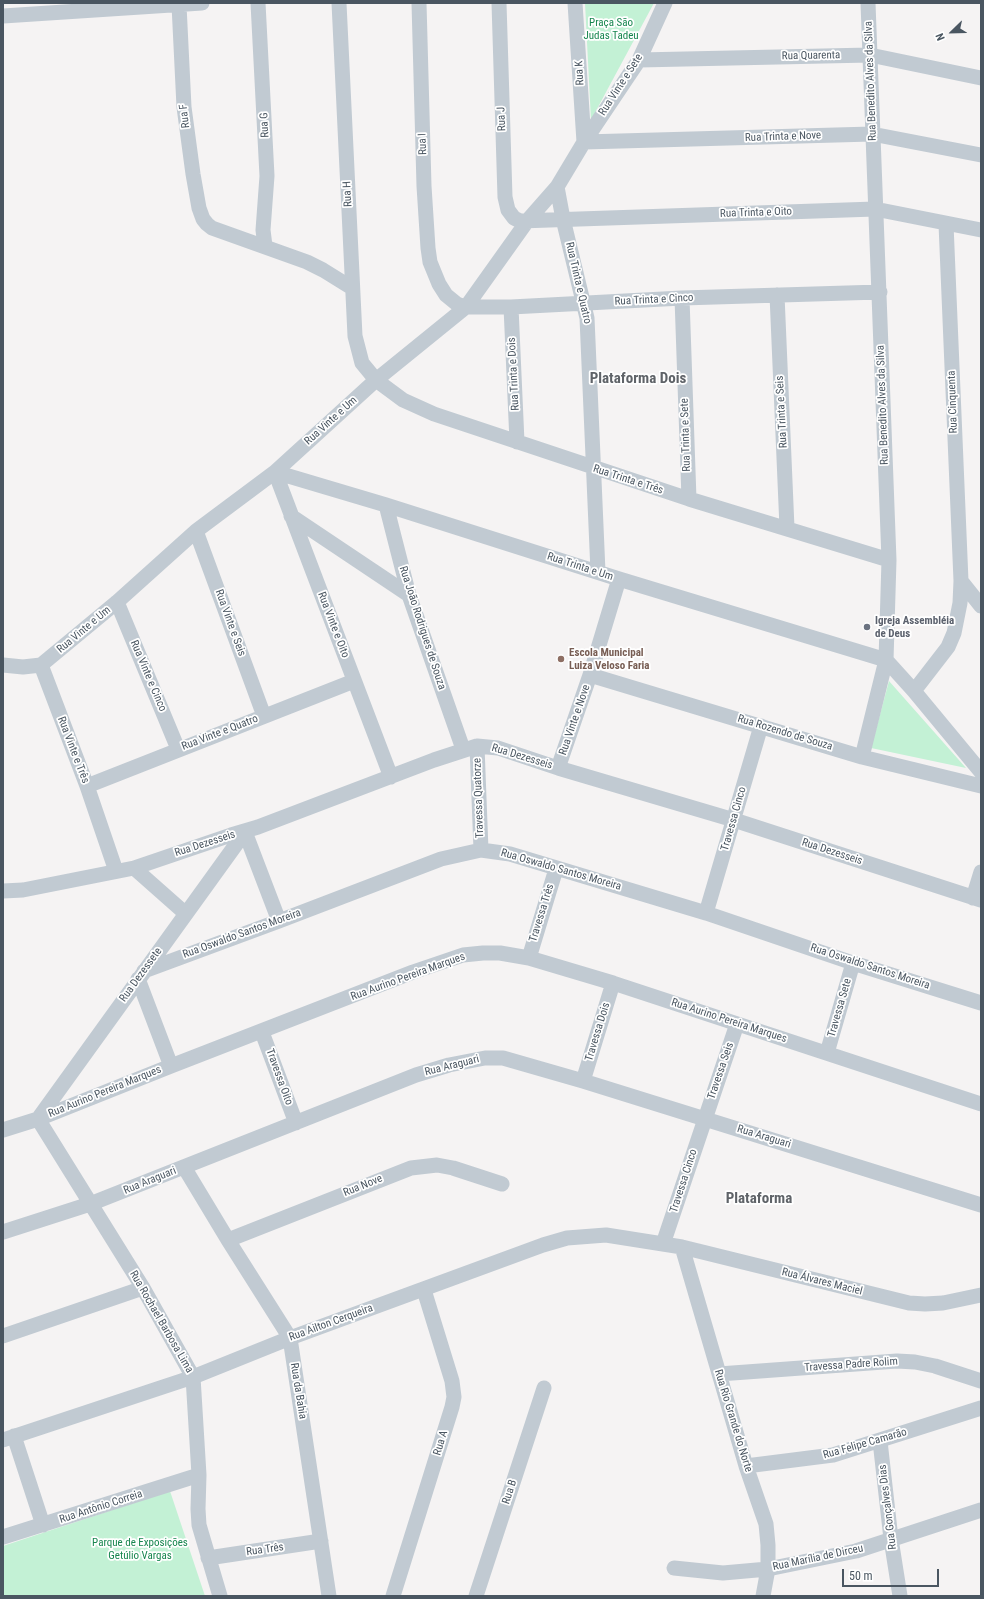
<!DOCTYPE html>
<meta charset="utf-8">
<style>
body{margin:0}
#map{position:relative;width:984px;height:1599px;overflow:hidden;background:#f5f3f3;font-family:"Roboto Condensed",sans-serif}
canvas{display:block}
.frame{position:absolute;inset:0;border:4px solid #4a5661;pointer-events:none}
.north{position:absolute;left:932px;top:12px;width:40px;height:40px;-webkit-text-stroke:3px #fff;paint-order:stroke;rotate:247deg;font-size:11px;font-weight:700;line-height:16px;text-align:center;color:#4a5661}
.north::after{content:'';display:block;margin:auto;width:14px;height:18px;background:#4a5661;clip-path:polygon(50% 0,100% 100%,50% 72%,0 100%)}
.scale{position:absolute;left:842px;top:1569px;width:97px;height:18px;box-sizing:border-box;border:2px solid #4a5661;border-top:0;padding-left:5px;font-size:12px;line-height:14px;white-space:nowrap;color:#4a5661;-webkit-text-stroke:3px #fff;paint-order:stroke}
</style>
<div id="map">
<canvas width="984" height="1599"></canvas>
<div class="frame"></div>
<div class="north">N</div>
<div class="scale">50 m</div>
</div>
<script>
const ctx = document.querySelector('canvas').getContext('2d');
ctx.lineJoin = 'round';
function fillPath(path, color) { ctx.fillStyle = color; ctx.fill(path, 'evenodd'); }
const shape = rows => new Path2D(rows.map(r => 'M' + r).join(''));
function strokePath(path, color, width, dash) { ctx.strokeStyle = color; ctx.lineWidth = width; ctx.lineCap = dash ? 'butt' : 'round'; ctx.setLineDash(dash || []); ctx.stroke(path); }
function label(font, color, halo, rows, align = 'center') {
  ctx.font = font + ' "Roboto Condensed",sans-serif'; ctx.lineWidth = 3.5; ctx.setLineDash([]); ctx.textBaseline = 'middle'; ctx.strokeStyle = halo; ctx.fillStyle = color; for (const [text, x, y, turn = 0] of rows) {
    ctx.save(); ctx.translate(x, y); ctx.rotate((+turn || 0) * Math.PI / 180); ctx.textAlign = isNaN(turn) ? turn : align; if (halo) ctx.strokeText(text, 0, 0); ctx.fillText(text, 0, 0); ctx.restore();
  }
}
const green = shape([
 [585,3,654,3,591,120],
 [889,681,966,768,871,748],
 [170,1491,205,1596,3,1596,3,1546]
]);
const street = shape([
 [258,3,267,176,263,230,265,246],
 [339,3,355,336,362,363,376,380,403,400,434,414,689,499,889,560],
 [419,3,424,186,428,248,430,262,439,284,446,295,457,304,466,307,511,307,682,298,880,292],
 [499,3,505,197,508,210,514,218,520,221,875,209,981,230],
 [575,3,584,142],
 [868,3,889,560,886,660,914,691,981,772],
 [179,5,184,107,193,174,199,208,203,219,207,224,212,228,307,262,323,270,352,288],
 [3,16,202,3],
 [639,60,870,55,981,78],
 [584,142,872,134,981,155],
 [557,187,563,219,587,318,598,572],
 [777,295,787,528],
 [682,298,689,499],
 [511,307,517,442],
 [275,472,386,505,619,579,886,660,862,757],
 [275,472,391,777],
 [386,505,409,595,463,749],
 [291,516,409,595],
 [196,531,264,716],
 [961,581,981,606],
 [117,602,178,749],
 [3,665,23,667,41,665],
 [41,665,117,602,196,531,275,472,376,380,466,307,528,220,557,187,584,142,639,60,665,3],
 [41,665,87,786,116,871],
 [590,675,862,757,981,786],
 [914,691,948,647,954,633,960,603,961,581,946,224],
 [477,746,481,850],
 [558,768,590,675,619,579],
 [87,786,354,681],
 [245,832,279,921],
 [134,868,186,914],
 [3,891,23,890,134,868,231,835,258,827,434,760,477,746,498,748,558,768,734,820,981,900],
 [973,898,981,872],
 [706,913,761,726],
 [529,958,556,869],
 [144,971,279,921,441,859,481,850,510,854,706,913,853,963,981,1003],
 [138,979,171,1066],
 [262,1032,296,1123],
 [827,1053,853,963],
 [583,1081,613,983],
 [3,1130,38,1119,171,1066,413,972,463,955,483,953,500,953,529,958,613,983,981,1104],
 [184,1167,228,1240,290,1338,329,1596],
 [3,1232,90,1204,416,1075,449,1065,485,1058,503,1058,583,1081,981,1205],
 [228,1240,411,1168,437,1165,453,1168,502,1184],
 [663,1244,737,1024],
 [682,1247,746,1466,766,1524,768,1545,768,1569,763,1596],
 [3,1336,143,1288],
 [719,1374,897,1361,915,1362,935,1366,981,1381],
 [14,1436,43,1525],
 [3,1440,193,1377,290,1338,543,1245,567,1238,606,1235,682,1247,909,1303,925,1304,943,1303,981,1295],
 [880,1441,891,1539,900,1596],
 [746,1466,833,1455,981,1408],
 [3,1537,199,1475],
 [208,1558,321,1541],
 [674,1568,723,1573,768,1569,856,1551,981,1510],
 [220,1596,199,1525,198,1509,199,1475,193,1377,143,1288,38,1119,245,832],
 [393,1596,452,1407,454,1397,452,1381,424,1290],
 [476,1596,544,1388]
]);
const markers = [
 [867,627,4,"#6b7280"],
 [561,659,4,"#8d6e63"]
];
const parkNames = [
 ["Praça São",611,23],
 ["Judas Tadeu",611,36],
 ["Parque de Exposições",140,1543],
 ["Getúlio Vargas",140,1556]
];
const streetNames = [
 ["Rua Quarenta",811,56,-1],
 ["Rua K",580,73,-93],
 ["Rua Benedito Alves da Silva",871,81,-92],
 ["Rua Vinte e Sete",621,85,-57],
 ["Rua F",185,116,-97],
 ["Rua J",502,119,-92],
 ["Rua G",265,125,-93],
 ["Rua Trinta e Nove",783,137,-2],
 ["Rua I",423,144,-92],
 ["Rua H",348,194,-93],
 ["Rua Trinta e Oito",756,213,-2],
 ["Rua Trinta e Quatro",578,283,77],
 ["Rua Trinta e Cinco",654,300,-3],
 ["Rua Trinta e Dois",514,374,-93],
 ["Rua Cinquenta",953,402,-92],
 ["Rua Benedito Alves da Silva",883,405,-92],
 ["Rua Trinta e Seis",782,412,-93],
 ["Rua Vinte e Um",331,421,-42],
 ["Rua Trinta e Sete",686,435,-92],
 ["Rua Trinta e Três",628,480,18],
 ["Rua Trinta e Um",580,567,18],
 ["Rua Vinte e Seis",230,623,70],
 ["Rua Vinte e Oito",333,625,69],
 ["Rua João Rodrigues de Souza",422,628,72],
 ["Rua Vinte e Um",84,630,-40],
 ["Rua Vinte e Cinco",148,676,67],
 ["Rua Vinte e Nove",575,720,-71],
 ["Rua Vinte e Quatro",220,733,-21],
 ["Rua Rozendo de Souza",785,733,17],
 ["Rua Vinte e Três",73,750,69],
 ["Rua Dezesseis",522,757,17],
 ["Travessa Quatorze",479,798,-92],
 ["Travessa Cinco",734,819,-74],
 ["Rua Dezesseis",205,844,-18],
 ["Rua Dezesseis",832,852,18],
 ["Rua Oswaldo Santos Moreira",561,870,16],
 ["Travessa Três",542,913,-73],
 ["Rua Oswaldo Santos Moreira",242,934,-20],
 ["Rua Oswaldo Santos Moreira",870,967,18],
 ["Rua Dezessete",141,975,-54],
 ["Rua Aurino Pereira Marques",408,977,-20],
 ["Travessa Sete",840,1008,-74],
 ["Rua Aurino Pereira Marques",729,1021,18],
 ["Travessa Dois",598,1032,-73],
 ["Rua Araguari",452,1066,-14],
 ["Travessa Seis",721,1071,-71],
 ["Travessa Oito",279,1077,70],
 ["Rua Aurino Pereira Marques",105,1092,-22],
 ["Rua Araguari",764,1137,17],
 ["Rua Araguari",150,1181,-22],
 ["Travessa Cinco",684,1181,-72],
 ["Rua Nove",363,1186,-22],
 ["Rua Álvares Maciel",822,1282,14],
 ["Rua Rochael Barbosa Lima",161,1322,60],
 ["Rua Ailton Cerqueira",331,1323,-20],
 ["Travessa Padre Rolim",851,1365,-4],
 ["Rua da Bahia",298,1391,81],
 ["Rua Rio Grande do Norte",733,1421,73],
 ["Rua A",441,1443,-73],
 ["Rua Felipe Camarão",865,1444,-16],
 ["Rua B",510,1492,-72],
 ["Rua Antônio Correia",101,1507,-18],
 ["Rua Gonçalves Dias",888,1507,-97],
 ["Rua Três",265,1550,-8],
 ["Rua Marília de Dirceu",818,1558,-12]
];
const worshipNames = [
 ["Igreja Assembléia",875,621],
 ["de Deus",875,634]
];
const educationNames = [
 ["Escola Municipal",569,653],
 ["Luiza Veloso Faria",569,666]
];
const districtNames = [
 ["Plataforma Dois",638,379],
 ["Plataforma",759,1199]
];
fillPath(green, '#c3f1d5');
strokePath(street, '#c1cad2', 15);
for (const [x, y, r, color] of markers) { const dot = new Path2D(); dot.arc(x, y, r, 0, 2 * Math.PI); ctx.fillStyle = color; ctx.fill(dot); strokePath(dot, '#fff', 1.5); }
label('11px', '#17864f', '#fff', parkNames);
label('11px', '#4a5661', '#fff', streetNames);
label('bold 11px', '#5b616d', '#fff', worshipNames, 'left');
label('bold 11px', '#785e54', '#fff', educationNames, 'left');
label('bold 15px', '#5f6368', '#fff', districtNames);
</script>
